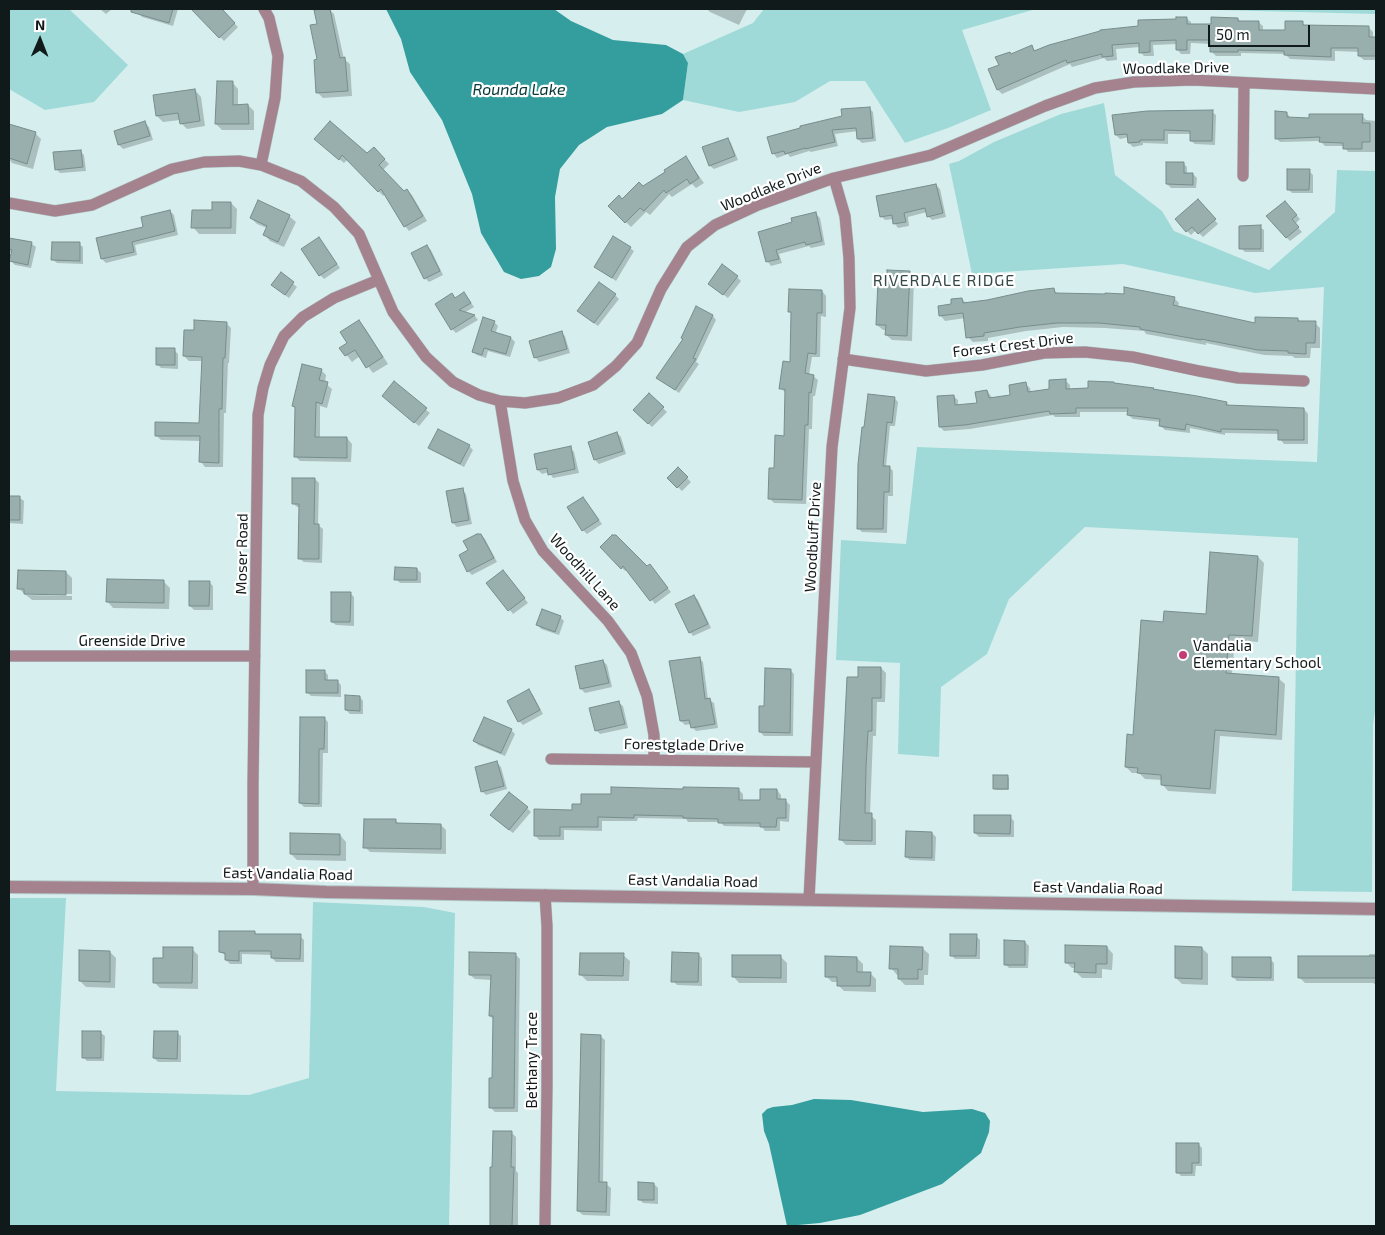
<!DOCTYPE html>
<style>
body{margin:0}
#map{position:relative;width:1385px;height:1235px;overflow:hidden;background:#d6efee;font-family:"Exo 2",sans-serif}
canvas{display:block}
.frame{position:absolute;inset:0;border:10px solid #111a1a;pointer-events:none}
.north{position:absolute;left:15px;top:15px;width:50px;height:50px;-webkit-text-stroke:4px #fff;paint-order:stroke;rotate:1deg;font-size:14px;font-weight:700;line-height:20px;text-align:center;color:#111a1a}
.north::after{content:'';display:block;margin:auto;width:18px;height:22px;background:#111a1a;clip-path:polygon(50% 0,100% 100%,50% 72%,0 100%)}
.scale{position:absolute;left:1208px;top:25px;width:102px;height:22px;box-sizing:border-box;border:2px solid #111a1a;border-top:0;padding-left:6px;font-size:15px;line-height:18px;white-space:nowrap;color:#111a1a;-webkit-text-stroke:4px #fff;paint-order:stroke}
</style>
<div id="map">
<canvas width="1385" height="1235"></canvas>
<div class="frame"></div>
<div class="north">N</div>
<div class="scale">50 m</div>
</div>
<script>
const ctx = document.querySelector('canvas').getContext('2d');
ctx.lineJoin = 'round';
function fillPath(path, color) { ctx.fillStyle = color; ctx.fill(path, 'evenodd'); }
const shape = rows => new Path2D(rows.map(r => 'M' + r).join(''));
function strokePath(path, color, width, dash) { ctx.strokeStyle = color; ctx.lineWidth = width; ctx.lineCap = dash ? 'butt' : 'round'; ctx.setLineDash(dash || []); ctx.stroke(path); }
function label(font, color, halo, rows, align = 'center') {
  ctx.font = font + ' "Exo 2",sans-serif'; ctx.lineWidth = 4.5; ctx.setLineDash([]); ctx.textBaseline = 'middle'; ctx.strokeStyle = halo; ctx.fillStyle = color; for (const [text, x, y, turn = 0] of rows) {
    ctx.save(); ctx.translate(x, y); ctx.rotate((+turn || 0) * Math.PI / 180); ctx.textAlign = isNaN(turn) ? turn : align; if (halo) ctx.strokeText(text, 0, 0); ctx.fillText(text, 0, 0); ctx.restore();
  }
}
const green = shape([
 [9,9,69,9,128,65,94,102,45,110,9,89],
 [764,9,1036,9,962,30,991,110,948,128,905,143,865,81,830,81,795,102,739,112,683,100,688,63,683,54,753,23],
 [1178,9,1376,9,1376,14],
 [1104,103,1115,175,1162,211,1174,231,1269,270,1335,212,1337,170,1376,171,1376,704,1373,725,1372,892,1292,891,1298,538,1085,527,1009,599,987,654,941,687,939,757,898,754,900,663,836,660,841,540,906,544,917,447,1317,462,1324,287,1255,293,1123,264,972,274,949,164,959,161,994,142,1061,114],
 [9,898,66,898,56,1091,249,1095,309,1078,313,902,424,907,455,913,449,1226,9,1226]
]);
const water = shape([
 [386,9,554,9,571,21,613,40,666,45,683,54,688,63,683,100,662,114,607,127,579,145,560,169,555,197,556,249,551,267,539,276,521,279,504,272,481,233,472,194,442,120,410,72,401,39],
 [814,1099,851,1100,923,1112,972,1109,985,1113,990,1121,989,1132,981,1153,942,1184,860,1215,820,1223,787,1226,769,1144,764,1131,762,1114,767,1109,773,1107,792,1105]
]);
const shadow = shape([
 [100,9,112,9,106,14],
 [139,9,178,9,173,26,142,17,138,13],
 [200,9,220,9,238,27,224,41,196,13],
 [329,9,334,14,344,59,350,64,352,96,323,98,318,93,315,61,318,61,318,25,316,11],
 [707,9,747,9,739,25,710,12],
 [1186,18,1191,22,1191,25,1212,26,1238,19,1241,22,1258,22,1263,26,1263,31,1286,32,1302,23,1306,26,1369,28,1373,32,1373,38,1376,38,1376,60,1364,60,1359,56,1360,52,1335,51,1335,61,1290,59,1285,54,1241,53,1241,56,1216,56,1211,51,1212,44,1191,43,1190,54,1181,54,1177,49,1177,44,1153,45,1154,56,1144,56,1140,52,1140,47,1116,49,1117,60,1107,61,1104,58,1072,67,1070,64,1002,94,998,90,1000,65,1011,55,1031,47,1036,51,1140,27],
 [232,82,238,89,238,106,248,105,254,111,254,130,222,130,216,124],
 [195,90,201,97,205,126,187,129,181,123,180,120,163,122,157,116,154,96],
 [869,108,873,112,876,141,862,143,858,139,858,131,835,134,838,146,811,152,809,151,790,157,788,154,777,158,774,154,769,138,843,117],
 [1212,112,1216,115,1215,145,1195,144,1191,141,1192,134,1168,134,1168,144,1143,143,1143,145,1133,147,1129,143,1129,137,1120,139,1116,135],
 [1287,113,1291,119,1310,119,1362,115,1366,120,1376,121,1376,152,1348,152,1344,146,1325,146,1320,141,1280,142,1276,138],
 [145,123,149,127,153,140,123,149,119,145,116,132],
 [9,125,35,133,41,139,33,169,12,163,9,159],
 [727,139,731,143,738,160,714,169,710,166],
 [321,144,367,155,378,153,389,164,383,170,404,192,407,190,412,195,427,221,409,231,405,226,385,194,383,196,348,159,344,163],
 [80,151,84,155,86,171,60,173,56,169],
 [686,158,704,183,696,188,692,184,672,197,669,194,650,215,646,212,631,227,610,206,643,188],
 [1183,163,1187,167,1187,174,1193,174,1197,178,1196,188,1171,188,1167,184],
 [1309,171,1313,175,1313,193,1292,193,1288,189],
 [936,185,940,189,946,217,932,220,928,216,927,212,908,217,909,226,898,228,895,224,894,219,885,220,881,216],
 [231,203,237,209,236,234,199,234,193,227,213,211],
 [1202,205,1218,224,1203,237,1196,230,1191,235,1187,231],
 [1288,206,1300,219,1295,224,1302,232,1290,241,1286,237],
 [170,211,174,215,178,235,135,245,137,255,106,263,102,259],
 [816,214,820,218,825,245,811,248,809,246,779,254,782,263,771,266,768,262,759,232,793,223],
 [289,216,296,222,284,247,270,241,264,234,267,228,257,224,251,218],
 [1260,227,1264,230,1264,252,1245,252,1241,248],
 [9,239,32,244,36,247,31,268,15,265,11,261,12,253,9,252],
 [322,242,340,268,324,279,320,275],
 [79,244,83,247,83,264,57,263,53,260],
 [427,246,431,250,443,275,429,282,425,278,413,253],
 [630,248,634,251,616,281,595,267],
 [909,272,914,277,912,341,892,340,886,335,887,330,883,330,877,325,888,281],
 [281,274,297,287,289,298,277,289],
 [737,277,741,281,728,298,713,287],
 [1054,290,1059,295,1174,298,1179,303,1178,307,1257,324,1298,319,1301,322,1315,323,1320,328,1320,348,1311,348,1310,358,1295,358,1292,356,1264,355,1206,343,1206,345,1146,334,1144,331,1105,328,1063,327,1026,331,988,338,988,341,973,342,968,337,965,318,945,321,940,315,962,299,967,304],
 [822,291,826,296,826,317,821,316,820,357,812,357,809,375,813,376,818,380,815,396,813,396,812,429,809,429,806,504,774,503,770,499,776,470,786,437,786,393,780,388,791,363,792,314,790,312],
 [615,295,619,299,598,326,583,315],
 [468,298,474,307,464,313,475,316,478,320,456,333,452,329,455,299],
 [696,308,713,316,716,320,696,362,699,364,679,393,658,378,684,339],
 [359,322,365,328,388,364,373,373,360,356,352,362,341,348,349,343],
 [494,322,498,326,495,334,511,338,515,342,510,357,488,351,486,358,477,355,473,352],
 [226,323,231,328,229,363,228,363,226,413,224,413,223,467,205,467,201,462,201,441,161,440,156,435,201,424,203,361,189,361,184,356],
 [561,333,565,336,570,353,539,362,536,358,531,342],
 [174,350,178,354,178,369,161,368,157,364],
 [321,370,326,375,325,383,332,389,327,408,320,406,320,438,347,438,352,444,351,462,300,461,295,456,296,409,293,406],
 [1065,380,1070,385,1070,390,1115,385,1227,403,1230,407,1304,409,1308,414,1308,444,1284,444,1280,439,1280,434,1225,433,1225,435,1190,428,1190,433,1165,430,1160,425,1161,422,1133,419,1128,415,1129,412,1080,412,1080,417,1055,417,1053,415,970,429,944,431,940,427,953,396,958,400,958,406,978,404,987,391,991,396,992,399,1012,396,1025,384,1030,388,1031,393,1050,390],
 [394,383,430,413,419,426,387,400],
 [649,395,667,412,652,427,635,410],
 [894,398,898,402,895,426,890,426,886,467,889,467,893,471,893,496,888,496,887,533,862,532,858,528,863,428],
 [617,433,621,437,626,454,599,464,595,460,589,443],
 [469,446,473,450,464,467,434,451,430,448],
 [570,448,574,452,579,473,553,478,549,472,542,474,538,470],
 [678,469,691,482,682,491,669,478],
 [315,479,319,483,318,525,323,529,322,563,304,562,300,559,300,507,297,507,293,503],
 [462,490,466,494,472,524,457,527,453,523,447,492],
 [9,497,20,498,24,501,23,524,9,523],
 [583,498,602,524,587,534,583,530],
 [481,535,485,539,497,562,472,575,468,571,469,551],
 [601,547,653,570,671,592,655,604,628,569,625,571],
 [1258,557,1264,563,1258,642,1235,640,1232,674,1278,678,1285,684,1282,740,1220,736,1216,794,1168,791,1162,784,1162,780,1145,779,1139,773,1132,773,1126,767,1164,623,1207,615],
 [417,569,421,573,421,583,400,583,396,579],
 [66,572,72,578,72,594,26,593,28,595,72,596,72,600,32,600,19,589],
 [507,575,528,603,513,614,488,583],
 [164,582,170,588,169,609,113,608,107,601],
 [209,582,213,586,213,610,194,610,190,606],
 [350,593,354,597,354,626,336,625,332,622],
 [694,596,698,600,711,628,693,636,690,632],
 [560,617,564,621,559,635,541,629,538,625],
 [699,658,703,662,708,699,714,703,718,728,696,731,692,727,691,724,685,725,681,721],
 [603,661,607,665,612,687,585,693,581,689],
 [881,668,886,673,885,702,877,702,876,736,873,736,870,815,876,820,876,845,846,845,841,840,859,678],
 [790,670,794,674,793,736,764,736,760,732,765,707],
 [324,671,328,675,328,681,337,681,341,685,341,697,311,696,307,692],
 [529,691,533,695,543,714,523,725,519,721],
 [360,697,363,701,363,714,350,714,346,710],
 [619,703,623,706,628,728,600,734,596,730],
 [324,718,328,722,328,753,323,753,322,807,304,807,300,803],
 [511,730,515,734,505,756,478,745,474,741],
 [497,763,501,767,507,789,486,795,482,791],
 [1007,776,1009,778,1009,790,996,790,994,788],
 [684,790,739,790,743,794,743,801,761,801,777,790,781,795,781,800,785,800,790,805,789,822,780,821,780,831,765,831,762,827,724,826,720,822,688,822,686,819,638,818,637,821,602,821,602,831,564,830,564,840,539,840,535,835,582,805,612,795],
 [527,808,531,812,513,833,495,819],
 [1010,817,1014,821,1014,837,979,837,975,833],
 [396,821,399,824,441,825,446,830,446,854,370,852,365,847],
 [932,833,936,837,935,861,910,860,906,857],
 [340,835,346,842,346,861,297,860,291,854],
 [254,932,257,935,300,936,304,940,304,962,276,962,272,958,272,955,242,954,242,964,230,964,226,960,227,956,220,952],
 [976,936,980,940,980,959,955,959,951,955],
 [1025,942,1029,946,1028,968,1009,968,1005,964],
 [1107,947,1113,954,1112,970,1102,969,1102,978,1082,978,1076,972,1076,968,1072,968,1066,962],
 [922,948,929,954,928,975,924,975,924,985,905,985,899,979,899,975,897,975,891,968],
 [1202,948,1208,954,1208,985,1182,984,1176,978],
 [192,949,198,955,198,989,160,988,154,982,164,960],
 [110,952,116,958,115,988,86,987,80,981],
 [515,954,520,959,518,1112,495,1112,490,1107,493,1079,494,1020,490,1016,492,980,475,979,470,975],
 [698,954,702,958,702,986,677,985,673,981],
 [1369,954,1376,954,1376,985,1373,983,1305,983,1300,978,1369,957],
 [623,955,630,961,629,981,587,981,580,974],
 [781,957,787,963,787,983,739,983,733,976],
 [857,958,863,964,863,973,870,973,876,979,876,992,844,991,838,985,838,982,832,982,826,976],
 [1270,959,1274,963,1274,981,1237,981,1233,977],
 [101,1033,105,1036,104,1061,87,1061,83,1057],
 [177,1033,181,1036,181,1062,158,1062,154,1058],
 [600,1036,605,1040,603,1184,606,1184,611,1188,610,1216,583,1215,578,1211],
 [511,1132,516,1137,516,1171,518,1173,518,1226,491,1226,491,1168,493,1168],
 [1198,1144,1202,1148,1202,1166,1196,1166,1195,1176,1181,1176,1177,1172],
 [654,1184,658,1188,658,1204,643,1203,639,1199]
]);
const building = shape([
 [131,9,173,9,169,23,131,12,131,9],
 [191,9,222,9,235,23,219,38,191,9],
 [321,9,330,9,340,58,345,57,348,91,316,93,314,60,317,59,310,25,317,24,314,10,321,9],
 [1176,17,1187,17,1187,24,1211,24,1211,17,1238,18,1238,21,1259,21,1259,30,1285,30,1285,21,1303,21,1303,25,1369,26,1369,37,1376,37,1376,56,1358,56,1358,48,1331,48,1331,57,1284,55,1284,51,1238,50,1238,52,1210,52,1210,40,1187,40,1187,50,1176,50,1176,40,1150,41,1150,52,1139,53,1139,43,1112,45,1113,56,1102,57,1102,54,1067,63,1066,60,997,90,988,69,999,65,995,57,1010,52,1011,54,1032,45,1034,51,1049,45,1100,31,1100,30,1138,26,1138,20,1176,19,1176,17],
 [217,81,233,81,233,105,248,104,249,124,215,124,217,81],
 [195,89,200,121,180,124,178,113,156,116,153,95,195,89],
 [870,107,873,138,857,139,856,128,832,130,835,142,805,149,805,148,785,154,784,151,772,154,767,137,800,128,800,126,842,116,841,109,870,107],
 [1213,110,1212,141,1190,141,1190,131,1164,130,1164,140,1140,140,1140,142,1128,143,1127,134,1115,135,1112,115,1147,111,1213,110],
 [1275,111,1287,112,1287,117,1309,118,1309,114,1363,114,1362,123,1370,123,1370,142,1362,142,1362,149,1343,149,1343,143,1319,142,1320,137,1275,139,1275,111],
 [145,121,150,136,118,145,114,131,145,121],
 [330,121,367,153,374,147,385,159,379,165,404,191,407,189,423,216,404,227,381,189,378,192,342,155,339,160,314,139,330,121],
 [9,124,36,132,27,164,9,158,9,124],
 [728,138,735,156,709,166,702,147,728,138],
 [81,150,83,167,55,170,53,152,81,150],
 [686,156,699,178,690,184,687,179,666,193,664,190,644,211,640,208,625,223,608,206,619,195,622,199,639,182,643,186,665,172,664,170,686,156],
 [1166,162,1184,162,1184,173,1193,173,1193,185,1166,184,1166,162],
 [1287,169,1310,169,1309,190,1287,190,1287,169],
 [936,184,943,213,927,217,925,208,904,213,906,222,893,224,892,215,880,217,876,196,936,184],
 [1198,199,1216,219,1198,234,1192,227,1186,232,1175,219,1198,199],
 [258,200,290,215,278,242,263,235,267,226,250,218,258,200],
 [1285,201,1297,215,1292,219,1299,227,1286,238,1266,216,1285,201],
 [212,202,231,202,231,228,191,228,192,210,212,210,212,202],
 [170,210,175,231,132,242,134,252,101,259,96,238,143,227,141,217,170,210],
 [816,212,822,241,806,245,805,242,776,250,779,259,766,262,758,232,792,222,791,218,816,212],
 [1261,225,1261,249,1239,249,1239,226,1261,225],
 [613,236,631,247,612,278,594,267,613,236],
 [319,237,337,264,319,276,301,249,319,237],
 [9,238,32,242,28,265,9,261,12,250,9,249,9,238],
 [52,242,80,242,80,261,51,260,52,242],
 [427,245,440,271,424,279,411,253,427,245],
 [722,264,738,276,723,295,708,284,722,264],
 [887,270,910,271,907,336,885,335,886,325,876,325,878,280,887,280,887,270],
 [281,272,294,282,285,295,271,285,281,272],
 [599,282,616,294,594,323,577,311,599,282],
 [1124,287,1175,297,1173,305,1255,323,1255,317,1298,318,1298,321,1316,321,1315,343,1306,343,1306,354,1288,353,1288,351,1258,350,1201,339,1201,340,1140,329,1140,327,1099,323,1057,323,1020,327,984,333,984,336,966,338,963,313,939,316,938,306,951,304,951,299,962,298,963,303,987,300,1028,291,1054,288,1055,293,1105,294,1105,293,1124,294,1124,287],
 [789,289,822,290,822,313,817,313,816,354,808,353,805,373,814,375,811,393,809,392,808,425,805,425,802,500,768,499,769,468,774,468,775,435,784,436,785,389,779,389,783,361,790,362,791,312,788,312,789,289],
 [464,292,471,303,459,310,475,315,451,330,435,304,452,293,455,298,464,292],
 [696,306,713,315,693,358,696,359,675,390,656,378,683,339,681,338,696,306],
 [483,317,495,321,491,331,511,337,506,354,484,348,482,355,472,352,483,317],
 [194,320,227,322,225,358,223,358,222,409,219,409,219,463,199,462,200,436,155,436,155,422,199,423,202,357,183,356,184,330,194,330,194,320],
 [359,320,383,357,366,368,355,350,345,356,339,348,347,343,340,332,359,320],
 [562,331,567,349,534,358,529,341,562,331],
 [156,348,175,348,175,365,156,365,156,348],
 [302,364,322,369,319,380,328,382,322,404,316,402,315,437,347,437,347,458,294,457,295,407,292,406,302,364],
 [1066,379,1066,389,1088,388,1088,381,1114,382,1114,383,1154,388,1153,389,1197,396,1227,402,1226,405,1304,408,1304,440,1278,440,1278,430,1221,429,1221,432,1186,424,1185,430,1159,426,1160,419,1127,415,1128,408,1076,408,1076,413,1050,414,1049,411,965,425,939,427,937,396,954,395,955,405,977,403,975,392,987,390,989,398,1010,395,1009,385,1026,382,1028,392,1049,389,1049,380,1066,379],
 [394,381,427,408,414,423,382,396,394,381],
 [649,393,664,407,648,424,633,410,649,393],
 [868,394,895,397,892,423,887,422,883,466,890,466,889,492,884,492,883,529,857,529,858,464,862,427,864,427,868,394],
 [438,429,470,445,460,464,428,448,438,429],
 [617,432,623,451,594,460,588,442,617,432],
 [571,446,575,469,548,475,547,468,537,470,534,454,571,446],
 [678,467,688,477,677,488,667,478,678,467],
 [292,478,315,478,314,524,319,524,319,559,298,559,299,504,292,504,292,478],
 [463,488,469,520,452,523,446,491,463,488],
 [9,496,20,496,20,520,9,520,9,496],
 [583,497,599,520,582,531,567,507,583,497],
 [477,534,481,534,494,558,467,572,459,555,468,550,463,541,477,534],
 [612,535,616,535,647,566,650,564,668,588,650,601,623,566,621,569,600,547,612,535],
 [1210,552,1258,556,1252,636,1229,635,1226,673,1279,677,1276,735,1215,730,1210,789,1161,785,1161,775,1137,773,1138,768,1125,767,1127,734,1133,735,1141,620,1163,622,1164,611,1206,614,1210,552],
 [395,567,417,568,417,580,394,580,395,567],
 [18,570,66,571,66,595,24,594,24,589,17,589,18,570],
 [503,570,525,598,508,611,486,583,503,570],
 [107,579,164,580,164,603,106,602,107,579],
 [189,581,210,581,209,606,189,606,189,581],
 [331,592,351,592,350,622,331,622,331,592],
 [694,595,708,624,689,633,675,604,694,595],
 [542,609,561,616,555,632,536,625,542,609],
 [700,657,705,699,710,698,715,724,691,728,689,720,680,721,669,661,700,657],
 [603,660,609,683,580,689,575,666,603,660],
 [858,667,881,667,881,698,872,698,872,731,868,731,866,767,865,813,872,813,872,841,839,840,847,677,858,677,858,667],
 [765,668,791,669,790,733,759,732,759,706,764,706,765,668],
 [306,670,325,670,325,680,338,680,338,693,306,693,306,670],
 [529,689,540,710,518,722,507,701,529,689],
 [345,695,360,696,360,711,345,710,345,695],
 [619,701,625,724,595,731,589,708,619,701],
 [300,717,325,717,324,749,319,749,319,804,299,803,300,717],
 [484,717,512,729,501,753,473,741,484,717],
 [497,761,504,786,481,792,475,767,497,761],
 [993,775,1008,775,1008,789,993,789,993,775],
 [611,787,683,789,683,787,739,788,739,800,760,800,760,789,777,789,777,799,786,799,786,818,777,818,776,827,760,827,760,823,718,823,718,819,683,818,683,816,634,815,634,818,598,817,598,827,560,827,560,836,534,836,534,809,572,810,572,804,581,804,581,794,611,794,611,787],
 [509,792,528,807,509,830,490,815,509,792],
 [974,815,1011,815,1010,834,974,833,974,815],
 [364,819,396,819,396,823,441,824,441,849,363,848,364,819],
 [906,831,932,832,932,858,905,857,906,831],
 [290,833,340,834,340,855,290,854,290,833],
 [219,931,255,931,255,934,301,934,300,959,271,958,271,951,239,951,239,961,225,960,225,953,219,952,219,931],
 [950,934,977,934,976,956,950,956,950,934],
 [1004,940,1025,941,1025,965,1004,965,1004,940],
 [1065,945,1107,946,1107,964,1096,964,1096,973,1074,972,1075,963,1065,963,1065,945],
 [890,946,923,947,922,970,918,969,918,979,898,979,898,969,889,969,890,946],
 [1175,946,1202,947,1202,979,1175,978,1175,946],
 [163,947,193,947,192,983,153,983,153,958,163,958,163,947],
 [79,950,110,951,110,982,79,981,79,950],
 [469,952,516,953,514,1108,489,1108,489,1078,492,1078,493,1016,489,1016,491,975,469,975,469,952],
 [672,952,699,953,698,982,671,982,672,952],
 [580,953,624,953,623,976,579,975,580,953],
 [732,955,781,955,781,978,732,977,732,955],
 [825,956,857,957,857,972,871,972,870,986,837,986,837,977,825,977,825,956],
 [1298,956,1376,956,1376,978,1298,978,1298,956],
 [1232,957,1271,957,1271,978,1232,977,1232,957],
 [82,1031,101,1031,101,1058,82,1058,82,1031],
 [154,1031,178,1031,177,1059,153,1058,154,1031],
 [581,1034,601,1035,599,1182,607,1182,606,1212,577,1211,581,1034],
 [493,1131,512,1131,511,1167,514,1167,512,1226,490,1226,490,1167,492,1167,493,1131],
 [1176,1143,1199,1143,1199,1163,1192,1163,1192,1173,1176,1173,1176,1143],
 [638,1182,654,1183,654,1200,638,1200,638,1182]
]);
const minor = shape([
 [261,165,275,98,278,56,269,18,264,9],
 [1243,176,1244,83],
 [9,203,55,211,92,205,172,169,204,162,239,161,261,165,301,181,334,207,359,234,393,312,426,357,453,382,479,395,500,401,525,403,558,398,593,385,616,366,637,343,661,289,687,247,715,225,758,205,834,178,931,155,1045,106,1095,88,1134,82,1193,80,1376,89],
 [843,359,926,371,982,365,1044,353,1085,352,1133,357,1199,371,1238,378,1304,381],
 [500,401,513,481,525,520,543,551,608,621,631,653,647,696,654,735,654,760],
 [9,656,255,656],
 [551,759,816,762],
 [253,889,253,784,258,415,263,388,270,365,284,336,303,317,334,298,378,280],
 [545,895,547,926,547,1086,545,1226],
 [809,899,832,447,850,308,849,258,845,216,834,178]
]);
const tertiary = shape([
 [9,887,253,889,326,892,1376,909]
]);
const markers = [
 [1183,655,5,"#c43b76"]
];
const streetNames = [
 ["Woodlake Drive",1176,68,-1],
 ["Woodlake Drive",771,187,-22],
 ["Forest Crest Drive",1013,345,-7],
 ["Woodbluff Drive",813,537,-87],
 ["Moser Road",242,554,-89],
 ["Woodhill Lane",585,572,48],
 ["Greenside Drive",132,641],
 ["Forestglade Drive",684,745,1],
 ["East Vandalia Road",288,874,1],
 ["East Vandalia Road",693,881,1],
 ["East Vandalia Road",1098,888,1],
 ["Bethany Trace",532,1060,-90]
];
const poiNames = [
 ["Vandalia",1193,646],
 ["Elementary School",1193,663]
];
const waterNames = [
 ["Rounda Lake",519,90]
];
const neighbourhoodNames = [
 ["RIVERDALE RIDGE",944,281]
];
fillPath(green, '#9fdad8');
fillPath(water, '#339e9d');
fillPath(shadow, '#0003');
fillPath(building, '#98afae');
strokePath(building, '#768d8c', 1);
strokePath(minor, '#b3c9c8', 12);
strokePath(tertiary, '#b3c9c8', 14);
strokePath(minor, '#a4838e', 11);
strokePath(tertiary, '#a4838e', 12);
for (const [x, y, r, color] of markers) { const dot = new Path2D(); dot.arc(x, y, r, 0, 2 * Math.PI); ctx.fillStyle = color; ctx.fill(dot); strokePath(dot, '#fff', 2); }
label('15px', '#111a1a', '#fff', streetNames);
label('15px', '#111a1a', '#fff', poiNames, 'left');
label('italic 16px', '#053838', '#fff', waterNames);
ctx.letterSpacing = '1px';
label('16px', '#344948', '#fff', neighbourhoodNames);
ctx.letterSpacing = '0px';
</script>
